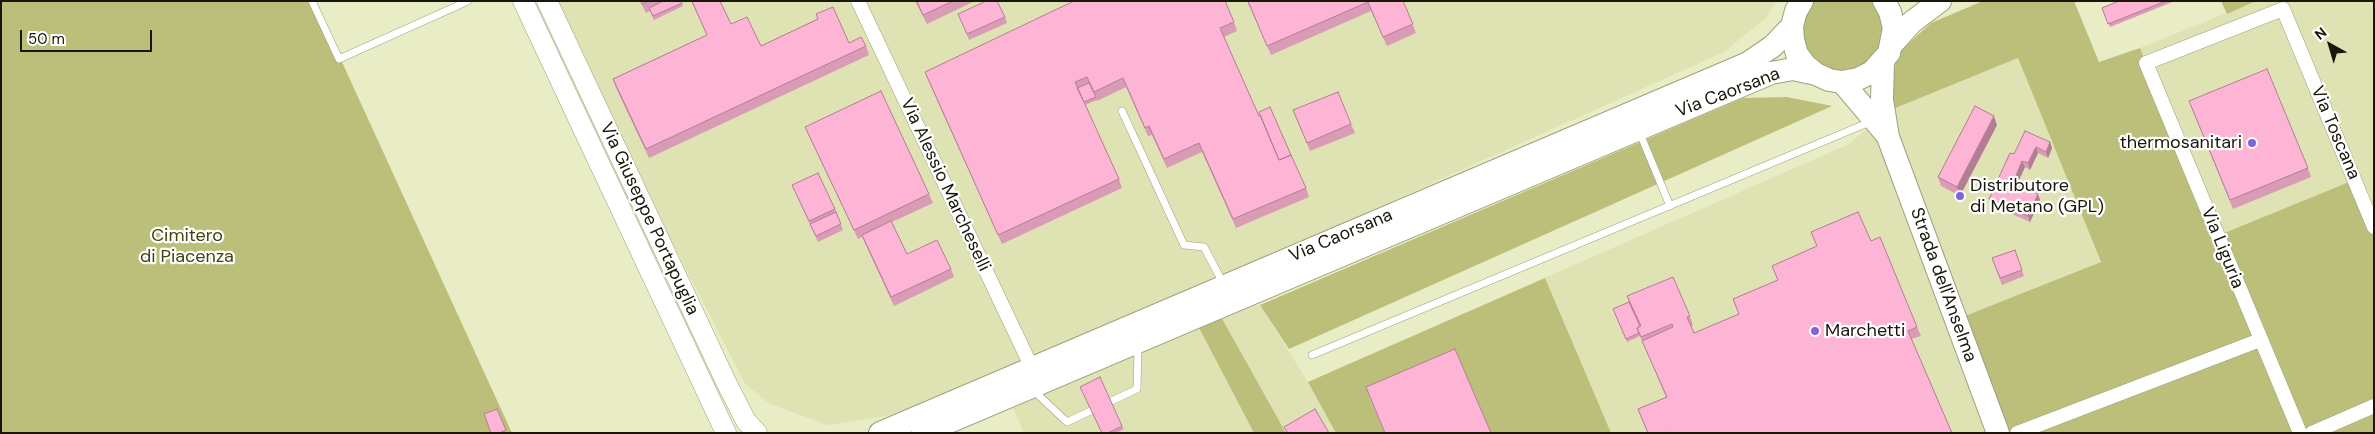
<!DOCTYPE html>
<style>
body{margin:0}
#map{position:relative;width:2375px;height:434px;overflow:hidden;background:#e9edc5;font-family:"DM Sans",sans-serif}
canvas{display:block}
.frame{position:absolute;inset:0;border:2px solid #17180a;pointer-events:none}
.north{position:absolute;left:2305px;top:20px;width:50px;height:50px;-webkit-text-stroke:4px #fff;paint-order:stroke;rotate:321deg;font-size:14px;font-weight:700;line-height:20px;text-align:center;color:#17180a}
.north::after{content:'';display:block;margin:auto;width:18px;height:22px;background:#17180a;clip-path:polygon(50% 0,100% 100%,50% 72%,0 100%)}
.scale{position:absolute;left:20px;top:30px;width:132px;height:22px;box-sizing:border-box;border:2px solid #17180a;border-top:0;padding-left:6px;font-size:15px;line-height:18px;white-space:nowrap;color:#17180a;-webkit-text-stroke:4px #fff;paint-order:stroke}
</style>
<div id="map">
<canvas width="2375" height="434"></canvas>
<div class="frame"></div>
<div class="north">N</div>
<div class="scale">50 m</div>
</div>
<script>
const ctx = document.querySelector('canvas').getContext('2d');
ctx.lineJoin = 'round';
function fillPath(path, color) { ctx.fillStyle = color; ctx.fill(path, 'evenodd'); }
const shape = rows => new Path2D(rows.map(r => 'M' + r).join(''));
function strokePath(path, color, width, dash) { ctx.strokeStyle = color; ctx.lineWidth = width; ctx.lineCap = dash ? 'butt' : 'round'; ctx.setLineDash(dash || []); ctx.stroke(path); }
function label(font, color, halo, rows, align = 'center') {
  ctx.font = font + ' "DM Sans",sans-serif'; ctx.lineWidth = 4.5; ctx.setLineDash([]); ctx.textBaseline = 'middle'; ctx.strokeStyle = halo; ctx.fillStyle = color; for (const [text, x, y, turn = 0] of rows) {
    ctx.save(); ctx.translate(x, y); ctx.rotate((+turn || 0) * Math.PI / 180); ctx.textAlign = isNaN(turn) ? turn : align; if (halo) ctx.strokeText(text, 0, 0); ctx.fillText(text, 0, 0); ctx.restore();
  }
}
const built = shape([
 [546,1,1776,1,1767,17,1724,52,1337,226,930,403,882,417,828,425,770,404,746,385],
 [2256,1,2374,1,2374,225,2217,236,2140,48],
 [2018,58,2101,263,1965,316,2009,433,1286,433,1220,315,1260,305,1308,382,1849,144,1888,111],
 [1197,324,1254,433,1024,433,1013,408]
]);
const green = shape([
 [1,1,314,1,512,433,1,433],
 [1809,1,1876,1,1887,20,1883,49,1862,70,1834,74,1809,60,1799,19],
 [1983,1,2074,1,2099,62,2140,48,2217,236,2354,180,2374,225,2374,433,2009,433,1965,316,2101,262,2018,58,1888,111,1897,54,1931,23],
 [2221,1,2256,1,2227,14],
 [1787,97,1832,106,1289,349,1260,305,1743,98],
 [1545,278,1611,433,1491,433,1459,358,1369,396,1385,433,1336,433,1308,382],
 [1220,315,1286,433,1254,433,1197,324]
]);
const lane = shape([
 [312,1,339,59,468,1],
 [1122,111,1184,245,1204,247,1223,283],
 [1639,131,1670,206],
 [1312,355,1870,122],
 [1033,390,1067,422,1137,389,1138,346]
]);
const street = shape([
 [858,1,1032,368],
 [2017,433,2260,340],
 [2300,433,2146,63,2283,9,2374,227],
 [2312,433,2374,406]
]);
const secondary = shape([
 [523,1,726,433],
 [547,1,727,384,746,421,757,433]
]);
const primary = shape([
 [1802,1,1796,11,1792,26,1793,40,1797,54,1805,65,1816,74,1829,80,1842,82,1858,79,1872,72,1889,53,1894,28,1890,12,1884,1],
 [1892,44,1912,22,1940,1],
 [1883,61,1882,100,1888,137,1998,433],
 [1842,82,1886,134],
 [880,433,1748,63,1773,46,1792,26],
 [923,433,1771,73,1793,69,1816,74]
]);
const wall = shape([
 [640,1,681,1,683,6,654,20,650,11,646,13],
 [691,1,720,1,731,24,761,46,818,19,816,14,849,43,866,46,869,55,649,158,616,88,613,79,707,35],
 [915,1,975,1,927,24],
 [1247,1,1403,1,1416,33,1387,46,1371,11,1271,55],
 [2119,1,2175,1,2110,27,2102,8],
 [1005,17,1007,23,969,40,961,20],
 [1234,22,1237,31,1224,37,1259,116,1306,188,1309,197,1236,228,1202,152,1167,168,1152,135,1148,136,1126,87,1097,101,1097,100,1085,105,1119,179,1122,188,1002,244,928,80,925,72],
 [2189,101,2308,168,2311,177,2233,209],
 [1293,110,1351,124,1355,133,1310,151],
 [1997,125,1960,196,1941,186,1938,177],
 [805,127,929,194,933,203,892,222,907,254,951,269,954,277,894,306,862,237,858,239,809,136],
 [2050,142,2052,148,2048,158,2038,153,2030,170,2025,167,2017,184,2040,200,2030,222,1992,205,1989,199,2014,154],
 [792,185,835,209,843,230,818,242,796,194],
 [1811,232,1871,241,1917,327,1921,336,1911,339,1952,433,1648,433,1638,409,1666,397,1640,336,1627,342,1613,309,1629,302,1627,296,1690,316,1693,325,1691,326,1694,333,1739,314,1733,299,1778,280,1772,266,1817,246],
 [2015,250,2024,276,2002,285,1992,258],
 [497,409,507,433,491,433],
 [1122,426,1124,429,1116,433,1101,433]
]);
const shadedWall = shape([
 [1994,116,1997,125,1960,196,1957,187],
 [2050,142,2052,148,2048,158,2046,152],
 [2036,147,2038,153,2030,170,2028,163],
 [2022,161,2025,167,2015,189,2013,183],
 [2038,194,2040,200,2030,222,2028,216]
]);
const building = shape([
 [641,1,649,1,642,4,641,1],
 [663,1,681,1,682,3,653,16,649,8,663,1],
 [692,1,720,1,731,24,747,17,761,46,818,19,816,14,833,7,849,43,861,37,866,46,646,149,613,79,707,35,692,1],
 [919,1,928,1,929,2,931,1,953,1,923,15,917,2,919,1],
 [986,1,997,1,1005,17,967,34,958,14,986,1],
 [1074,1,1225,1,1234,22,1220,28,1259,116,1260,115,1279,160,1291,155,1306,188,1233,219,1199,143,1164,159,1149,126,1145,128,1123,78,1094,92,1087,77,1075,82,1119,179,998,235,925,72,1074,1],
 [1248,1,1403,1,1413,24,1383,37,1368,2,1267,46,1248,1],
 [2119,1,2166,1,2108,24,2102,8,2119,1],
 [2267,69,2308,168,2230,200,2189,101,2267,69],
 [1089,83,1096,97,1084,102,1077,88,1089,83],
 [881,91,929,194,854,230,805,127,881,91],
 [1338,92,1351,124,1307,143,1293,110,1338,92],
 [1975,106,1994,116,1957,187,1938,177,1975,106],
 [1270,107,1291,155,1279,160,1259,112,1270,107],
 [2025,131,2050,142,2046,152,2036,147,2028,163,2022,161,2013,183,2038,194,2028,216,1989,199,2010,153,2014,154,2025,131],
 [818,173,835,209,809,221,792,185,818,173],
 [836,212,841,224,816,236,810,224,836,212],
 [1858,212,1871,241,1880,237,1917,327,1908,331,1952,433,1667,433,1666,432,1664,433,1648,433,1638,409,1667,397,1642,341,1673,327,1672,324,1641,337,1637,328,1641,326,1627,296,1673,277,1690,316,1687,317,1694,333,1739,314,1733,299,1778,280,1772,266,1817,246,1811,232,1858,212],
 [891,221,907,254,937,240,951,269,891,297,862,235,891,221],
 [2015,250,2022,270,2000,278,1992,258,2015,250],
 [1629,302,1640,326,1637,328,1639,333,1626,339,1613,309,1629,302],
 [1455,349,1491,433,1385,433,1366,387,1455,349],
 [1100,377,1122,426,1108,433,1102,433,1080,387,1100,377],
 [497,409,506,430,499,433,491,433,484,414,497,409],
 [1315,409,1329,433,1288,433,1284,427,1315,409]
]);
const markers = [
 [2252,143,5,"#8162dd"],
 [1960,196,5,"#8162dd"],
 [1815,331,5,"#8162dd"]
];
const streetNames = [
 ["Via Caorsana",1728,93,-21],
 ["Via Toscana",2335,133,67],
 ["Via Alessio Marcheselli",945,185,65],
 ["Via Giuseppe Portapuglia",649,219,65],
 ["Via Caorsana",1341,236,-23],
 ["Via Liguria",2222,248,68],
 ["Strada dell'Anselma",1943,285,70]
];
const poiNames = [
 ["thermosanitari",2242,143,"right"],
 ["Distributore",1970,186],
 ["di Metano (GPL)",1970,207],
 ["Marchetti",1825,331]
];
const parkNames = [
 ["Cimitero",187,236],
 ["di Piacenza",187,257]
];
fillPath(built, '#dfe3b4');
fillPath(green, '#bbbf7a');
strokePath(lane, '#9ea17b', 8);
strokePath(street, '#9ea17b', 15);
strokePath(secondary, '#9ea17b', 21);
strokePath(primary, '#9ea17b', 24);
strokePath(lane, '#fff', 7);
strokePath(street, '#fff', 14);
strokePath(secondary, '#fff', 20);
strokePath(primary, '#fff', 22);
fillPath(wall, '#da9bb6');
fillPath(shadedWall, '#b27e94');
fillPath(building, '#feb4d4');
strokePath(building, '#b27e94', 1);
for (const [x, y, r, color] of markers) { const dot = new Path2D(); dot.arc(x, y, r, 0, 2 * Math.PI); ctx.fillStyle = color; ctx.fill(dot); strokePath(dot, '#fff', 2); }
label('18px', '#17180a', '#fff', streetNames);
label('18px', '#17180a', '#fff', poiNames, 'left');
label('18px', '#42440a', '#fff', parkNames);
</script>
